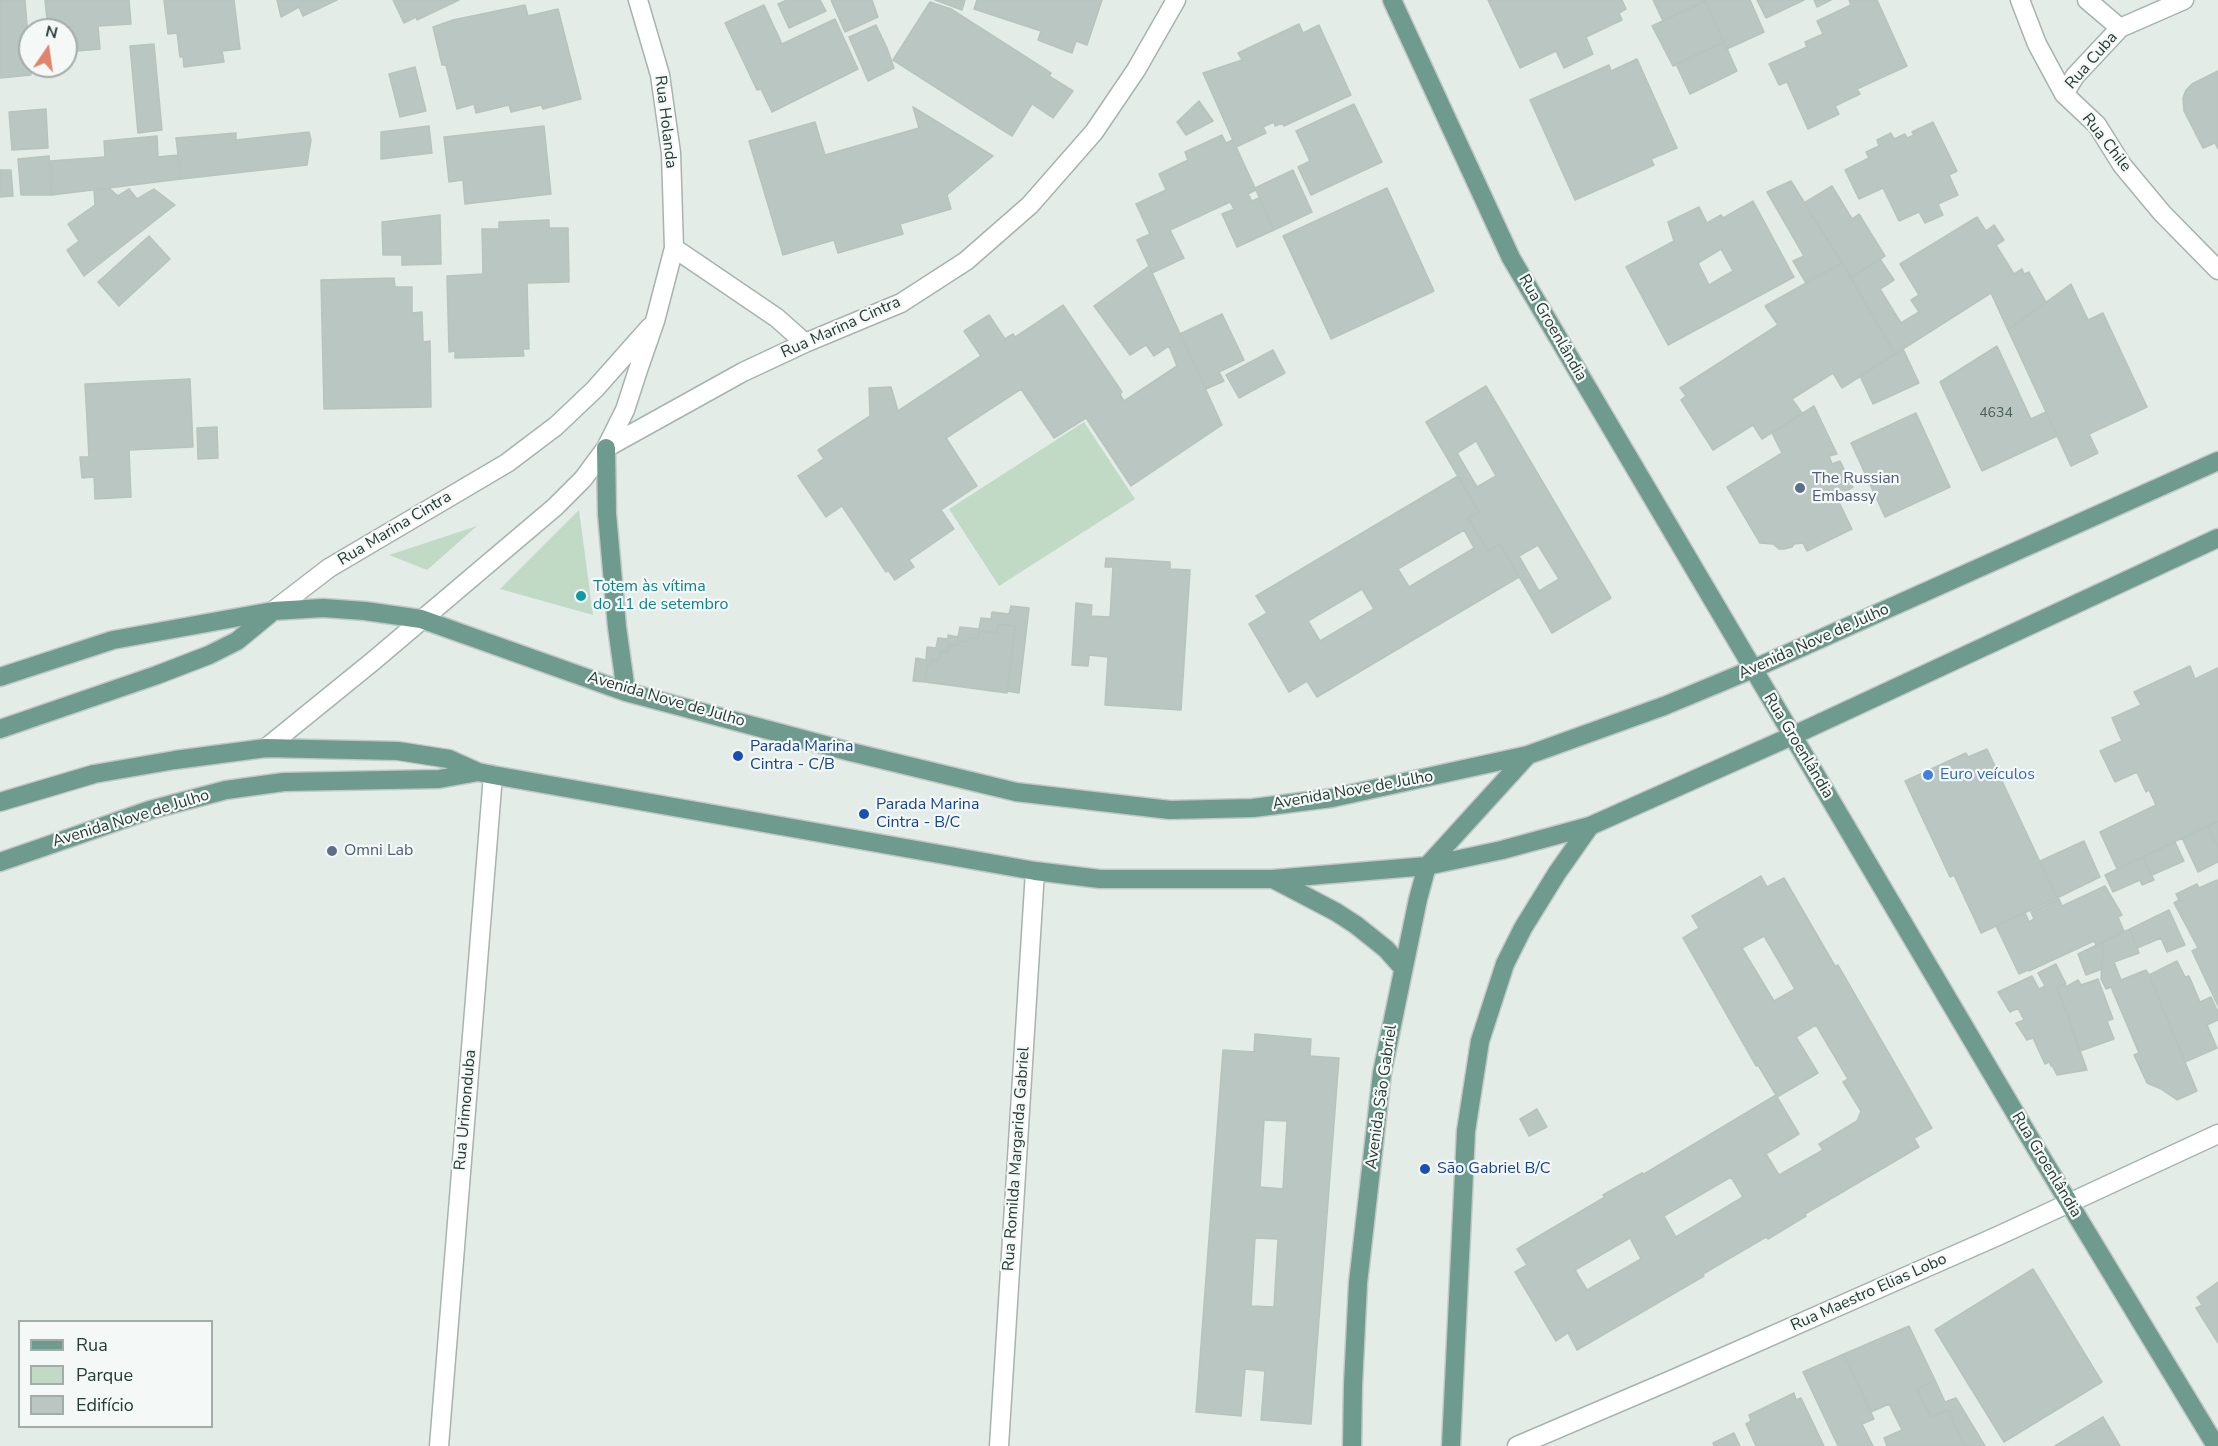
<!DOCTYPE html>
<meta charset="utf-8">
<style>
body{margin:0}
#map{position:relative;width:2218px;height:1446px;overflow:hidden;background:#e4ece8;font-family:"Nunito Sans",sans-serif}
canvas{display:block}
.legend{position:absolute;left:18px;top:1320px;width:195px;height:108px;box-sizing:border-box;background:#f4f8f6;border:2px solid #a2aca8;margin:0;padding:8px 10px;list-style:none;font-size:18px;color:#263b34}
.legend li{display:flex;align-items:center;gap:12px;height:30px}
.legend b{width:30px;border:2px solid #a2aca8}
.north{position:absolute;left:18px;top:18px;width:60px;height:60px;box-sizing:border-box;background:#f4f8f6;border:2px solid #a2aca8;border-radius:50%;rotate:13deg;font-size:16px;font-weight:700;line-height:24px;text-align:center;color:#263b34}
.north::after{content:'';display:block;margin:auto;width:21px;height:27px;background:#e1846d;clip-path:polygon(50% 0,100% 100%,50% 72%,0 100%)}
</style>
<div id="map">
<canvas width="2218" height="1446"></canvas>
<ul class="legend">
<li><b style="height:8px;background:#6e9b8e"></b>Rua</li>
<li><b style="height:16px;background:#c0dac5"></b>Parque</li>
<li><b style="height:16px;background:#b9c6c1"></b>Edifício</li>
</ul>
<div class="north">N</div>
</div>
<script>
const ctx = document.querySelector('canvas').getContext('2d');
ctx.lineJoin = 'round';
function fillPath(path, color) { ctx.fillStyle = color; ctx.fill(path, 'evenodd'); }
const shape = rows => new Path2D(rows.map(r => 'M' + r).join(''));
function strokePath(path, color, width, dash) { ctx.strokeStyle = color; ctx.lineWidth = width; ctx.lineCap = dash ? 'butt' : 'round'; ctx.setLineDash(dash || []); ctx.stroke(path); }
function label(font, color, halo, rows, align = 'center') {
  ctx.font = font + ' "Nunito Sans",sans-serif'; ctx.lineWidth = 4.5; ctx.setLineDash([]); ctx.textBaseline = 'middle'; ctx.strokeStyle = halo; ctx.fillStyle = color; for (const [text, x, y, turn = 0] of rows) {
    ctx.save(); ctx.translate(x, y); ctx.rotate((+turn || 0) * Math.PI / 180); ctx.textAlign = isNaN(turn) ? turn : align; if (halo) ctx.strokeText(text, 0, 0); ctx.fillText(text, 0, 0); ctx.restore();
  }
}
const green = shape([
 [1084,422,1135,499,999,586,949,509],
 [579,510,593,615,500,589],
 [477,526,427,570,389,555]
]);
const building = shape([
 [0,0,25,0,31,75,0,78,0,0],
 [45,0,129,0,131,24,98,26,100,49,66,52,66,30,48,30,45,0],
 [164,0,234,0,240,49,222,51,224,62,184,67,183,57,180,57,177,33,168,34,164,0],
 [277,0,337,0,303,16,299,7,281,17,277,0],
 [393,0,459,0,417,20,416,17,404,23,393,0],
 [787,0,820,0,826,11,789,28,778,4,787,0],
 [831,0,872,0,878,17,845,32,831,0],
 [935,0,965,0,962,10,935,0],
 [977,0,1102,0,1087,45,1076,41,1072,53,1038,40,1041,31,974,9,977,0],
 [1488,0,1622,0,1626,9,1619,13,1622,20,1586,37,1593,54,1564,68,1556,51,1520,68,1488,0],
 [1653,0,1705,0,1705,1,1663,21,1653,0],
 [1705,0,1750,0,1764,32,1727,49,1705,0],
 [1757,0,1804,0,1766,18,1757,0],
 [1814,0,1831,0,1817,7,1814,0],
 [1849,0,1877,0,1907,66,1857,89,1860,94,1835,106,1839,114,1808,129,1787,82,1779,85,1769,64,1807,47,1805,42,1823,34,1817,21,1851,5,1849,0],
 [1705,1,1724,42,1673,66,1652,26,1705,1],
 [930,2,951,9,1051,73,1049,76,1073,91,1053,118,1032,104,1012,136,893,60,930,2],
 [525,5,528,16,558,9,581,99,543,109,541,105,511,112,509,105,476,113,474,104,457,109,446,65,442,65,433,27,453,20,525,5],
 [764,5,782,44,835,19,858,69,772,112,761,89,757,90,725,23,764,5],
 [1299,24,1303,33,1319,25,1351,95,1284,126,1282,123,1275,126,1274,122,1263,127,1266,133,1236,147,1203,73,1242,60,1238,53,1299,24],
 [876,25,887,48,894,68,868,81,849,37,876,25],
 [1724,42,1737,71,1690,94,1676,64,1724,42],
 [154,44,162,130,138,133,130,46,154,44],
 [1637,59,1677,148,1651,159,1654,165,1575,200,1530,100,1609,65,1611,71,1637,59],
 [415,67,426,111,400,117,389,74,415,67],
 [2218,71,2218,149,2215,143,2203,148,2184,111,2183,98,2186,90,2192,84,2218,71],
 [1199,101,1213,121,1186,135,1177,122,1199,101],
 [1354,104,1382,162,1311,195,1298,167,1310,161,1296,131,1354,104],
 [913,107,993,156,947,195,951,209,900,224,903,234,838,253,834,240,783,255,749,141,815,122,825,155,919,128,913,107],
 [46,109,48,148,12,150,9,112,46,109],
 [1933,122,1957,171,1949,175,1958,195,1938,204,1943,215,1925,223,1919,212,1899,221,1883,188,1859,199,1845,170,1869,158,1866,152,1879,146,1877,140,1891,133,1894,139,1905,134,1907,138,1914,135,1912,132,1933,122],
 [429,126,432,153,381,159,381,132,429,126],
 [544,126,551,194,465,204,463,180,449,182,444,137,544,126],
 [309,132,311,140,307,165,181,179,176,138,236,133,236,140,309,132],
 [1222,135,1226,143,1233,140,1256,190,1248,194,1252,201,1259,198,1274,230,1237,247,1222,214,1234,209,1230,202,1170,230,1184,258,1152,273,1137,240,1150,234,1136,204,1166,190,1159,174,1188,160,1185,152,1222,135],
 [157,136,158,157,178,155,181,179,52,195,50,161,105,157,104,141,157,136],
 [49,156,52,195,21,195,18,159,49,156],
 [0,170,11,170,13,196,0,197,0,170],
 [1293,170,1312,212,1274,230,1255,188,1293,170],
 [1791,181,1842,263,1806,283,1793,261,1804,256,1767,192,1791,181],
 [1832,186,1852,219,1859,214,1885,256,1851,277,1804,203,1832,186],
 [109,188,118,196,129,189,137,199,154,189,175,205,84,276,67,250,79,241,68,224,95,205,94,190,109,188],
 [1387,188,1434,291,1331,339,1283,236,1387,188],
 [1753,201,1794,277,1668,345,1626,267,1674,241,1668,222,1699,207,1707,223,1721,215,1723,218,1753,201],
 [1721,249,1733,271,1709,285,1698,263,1721,249],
 [440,215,441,264,402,265,402,255,383,255,382,222,440,215],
 [1977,217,1986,231,1994,225,2004,240,1996,245,2014,274,2022,269,2024,274,2029,272,2046,302,2008,330,1991,293,1895,354,1851,277,1880,259,1894,280,1880,289,1901,323,1919,312,1911,300,1919,295,1900,264,1977,217],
 [549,220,549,228,568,228,569,282,527,283,529,349,523,349,524,356,455,358,455,351,449,352,447,276,483,274,482,229,499,229,499,222,549,220],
 [149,236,170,259,119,306,98,282,149,236],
 [1842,263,1895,354,1842,388,1833,373,1792,399,1802,413,1762,439,1753,425,1713,450,1681,400,1686,396,1680,388,1778,325,1765,306,1842,263],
 [1149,266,1222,425,1131,486,1086,418,1054,438,1021,389,946,438,977,486,941,510,954,529,909,560,914,567,895,580,888,570,886,572,842,506,826,517,798,476,824,459,818,450,870,416,869,388,891,387,898,411,981,356,964,331,989,315,1005,339,1013,334,1015,337,1063,305,1122,392,1120,394,1124,401,1177,366,1169,346,1154,356,1146,345,1130,355,1094,306,1149,266],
 [394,278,395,287,412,287,412,313,422,312,423,342,430,341,431,407,324,409,321,280,394,278],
 [2071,284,2088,320,2103,313,2147,407,2089,434,2098,453,2071,466,2008,330,2071,284],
 [1222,314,1244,360,1219,372,1224,381,1206,389,1180,334,1222,314],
 [1997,346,2031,419,2046,412,2057,436,1982,471,1940,382,1997,346],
 [1903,349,1919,383,1873,404,1860,376,1903,349],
 [1273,350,1285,373,1239,398,1226,375,1273,350],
 [190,379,193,447,129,450,131,497,95,499,94,477,82,478,80,457,89,457,85,384,190,379],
 [1486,386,1611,598,1552,633,1500,544,1488,551,1468,518,1479,512,1426,422,1486,386],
 [1476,441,1496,476,1477,487,1457,453,1476,441],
 [1538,545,1559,579,1539,591,1519,556,1538,545],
 [1814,406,1837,454,1829,456,1832,464,1840,461,1853,487,1837,498,1852,529,1807,551,1803,543,1794,544,1792,547,1784,549,1779,549,1773,544,1760,543,1727,487,1782,453,1772,433,1814,406],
 [1916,413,1950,487,1885,517,1851,443,1916,413],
 [217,427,218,458,198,459,197,428,217,427],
 [1458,476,1479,512,1468,518,1488,551,1500,544,1519,577,1317,697,1307,681,1289,692,1249,624,1267,613,1256,596,1458,476],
 [1464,530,1474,548,1409,587,1398,569,1464,530],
 [1362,589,1374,609,1320,641,1308,621,1362,589],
 [1106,558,1170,562,1170,569,1190,570,1181,710,1105,705,1108,657,1089,655,1088,666,1072,665,1076,603,1092,605,1091,616,1110,617,1113,567,1105,567,1106,558],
 [1011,606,1029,608,1019,693,1007,691,1015,626,999,624,997,633,979,631,978,639,968,638,967,642,958,641,957,646,949,644,948,652,940,651,939,661,931,660,931,665,927,665,925,682,913,681,916,658,926,660,927,647,936,648,938,638,948,639,948,635,958,637,960,627,979,629,981,618,991,619,992,612,1009,614,1011,606],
 [999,624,1015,626,1007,693,925,682,927,665,931,665,931,660,939,661,940,651,948,652,949,644,957,646,958,641,967,642,968,638,978,639,979,631,997,633,999,624],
 [2190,666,2195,679,2218,668,2218,821,2117,869,2100,832,2156,805,2149,790,2146,792,2137,772,2115,782,2100,751,2122,741,2112,718,2141,705,2134,692,2190,666],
 [1987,749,2057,898,1981,933,1954,875,1950,877,1905,781,1966,753,1968,757,1987,749],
 [2218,821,2218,848,2208,826,2218,821],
 [2208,826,2218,848,2218,862,2198,872,2182,838,2208,826],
 [2084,841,2100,877,2057,898,2040,861,2084,841],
 [2175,842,2184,861,2152,875,2143,857,2175,842],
 [2143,857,2154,880,2142,885,2140,880,2113,892,2105,875,2143,857],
 [1761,876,1767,887,1784,878,1835,966,1838,965,1932,1128,1914,1138,1919,1147,1805,1214,1806,1216,1768,1239,1766,1237,1703,1274,1704,1276,1577,1350,1568,1333,1556,1341,1515,1272,1527,1265,1517,1249,1605,1197,1603,1195,1642,1173,1644,1174,1776,1095,1758,1065,1756,1066,1683,938,1699,928,1692,916,1761,876],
 [1764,936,1795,989,1774,1001,1742,948,1764,936],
 [1816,1025,1848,1079,1843,1082,1861,1111,1857,1121,1819,1144,1823,1150,1779,1175,1766,1154,1799,1134,1777,1097,1818,1073,1796,1037,1816,1025],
 [1731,1177,1743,1197,1676,1237,1664,1216,1731,1177],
 [1630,1238,1641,1259,1587,1290,1575,1270,1630,1238],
 [2217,880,2218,882,2218,1006,2192,951,2198,948,2174,903,2179,900,2176,894,2197,884,2199,888,2217,880],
 [2105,886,2122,915,2118,917,2124,931,2096,945,2094,941,2029,971,2028,970,2019,974,1996,926,2025,912,2029,922,2034,919,2031,912,2059,899,2062,906,2105,886],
 [2169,910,2185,945,2167,952,2161,938,2137,948,2130,929,2169,910],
 [2130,929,2139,953,2114,962,2121,980,2146,970,2149,975,2197,1091,2177,1100,2161,1089,2147,1083,2134,1055,2139,1053,2111,987,2106,989,2101,979,2103,942,2130,929],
 [2103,942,2102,969,2086,975,2078,954,2103,942],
 [2177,961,2185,977,2189,976,2200,1002,2211,997,2218,1012,2218,1020,2207,1025,2217,1048,2185,1062,2149,975,2177,961],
 [2056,964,2066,984,2057,987,2087,1070,2057,1075,2052,1065,2051,1066,2049,1062,2045,1064,2033,1038,2027,1040,2016,1023,2024,1020,2018,1008,2010,1012,1998,992,2032,976,2039,989,2045,986,2038,973,2056,964],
 [2098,979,2113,1019,2107,1021,2114,1039,2080,1051,2057,987,2065,984,2066,987,2078,980,2081,985,2098,979],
 [1255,1034,1311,1039,1310,1056,1339,1058,1311,1424,1261,1420,1265,1371,1245,1369,1241,1416,1196,1412,1223,1050,1254,1052,1255,1034],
 [1264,1120,1287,1121,1283,1189,1260,1187,1264,1120],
 [1255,1238,1278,1239,1274,1307,1251,1306,1255,1238],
 [1537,1109,1547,1127,1529,1136,1520,1119,1537,1109],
 [2033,1269,2102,1382,2004,1442,1935,1330,2033,1269],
 [2218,1282,2218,1343,2196,1308,2202,1305,2197,1297,2218,1282],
 [1909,1326,1935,1380,1917,1389,1931,1417,1948,1410,1965,1446,1887,1446,1884,1438,1902,1430,1889,1404,1871,1412,1844,1354,1909,1326],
 [1844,1354,1874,1419,1862,1424,1873,1446,1838,1446,1803,1372,1844,1354],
 [1935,1380,1945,1402,1956,1398,1985,1446,1965,1446,1948,1410,1931,1417,1917,1389,1935,1380],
 [1794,1393,1796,1400,1801,1398,1824,1446,1756,1446,1746,1424,1751,1421,1749,1415,1794,1393],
 [2103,1417,2120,1446,2055,1446,2103,1417],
 [1734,1433,1740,1446,1714,1446,1713,1443,1734,1433]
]);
const minor = shape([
 [2020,0,2037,44,2064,94,2097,125,2122,165,2162,213,2218,270],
 [2087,0,2120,28],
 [2064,94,2075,76,2120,28,2184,0],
 [674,248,777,318,805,343],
 [606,448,743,372,805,343,901,303,966,261,1030,205,1094,132,1136,70,1176,0],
 [273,611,329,568,507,463,556,426,595,389,650,327],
 [266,748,372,662,555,507,583,479,606,448,625,410,638,370,655,321,674,248,671,153,660,75,638,0],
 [439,1446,493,775],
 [999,1446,1035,871],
 [1517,1446,1676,1378,2000,1235,2218,1134]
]);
const major = shape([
 [1392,0,1511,258,2037,1150,2216,1446],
 [606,448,607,514,617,627,626,692],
 [0,677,113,640,273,611,323,608,365,611,421,619,626,692,851,752,1016,792,1170,810,1253,808,1332,798,1528,755,1664,706,1753,669,2218,461],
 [0,729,157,675,209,655,237,641,271,613],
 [0,802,94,774,175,760,266,748,398,751,449,759,478,772,493,775,1035,871,1100,879,1273,879,1427,866,1502,850,1590,826,1792,736,2218,538],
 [0,862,150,810,226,790,284,782,439,779,478,772],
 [1273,879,1336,912,1356,925,1386,949,1403,968],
 [1352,1446,1353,1385,1358,1283,1382,1073,1418,899,1427,866,1528,755],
 [1451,1446,1466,1131,1480,1041,1505,964,1523,928,1557,873,1590,826]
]);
const markers = [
 [1800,488,6,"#5c6f8a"],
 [581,596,6,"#0f9aa8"],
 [738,756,6,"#1a4fb4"],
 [1928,775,6,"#3f7fe0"],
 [864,814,6,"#1a4fb4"],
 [332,851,6,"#5c6f8a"],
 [1425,1169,6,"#1a4fb4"]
];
const numberNames = [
 ["4634",1996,414]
];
const streetNames = [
 ["Rua Cuba",2092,61,-49],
 ["Rua Holanda",665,122,83],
 ["Rua Chile",2106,143,52],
 ["Rua Marina Cintra",841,328,-24],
 ["Rua Groenlândia",1552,328,60],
 ["Rua Marina Cintra",395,529,-31],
 ["Avenida Nove de Julho",1814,642,-24],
 ["Avenida Nove de Julho",666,700,16],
 ["Rua Groenlândia",1798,746,59],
 ["Avenida Nove de Julho",1353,791,-10],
 ["Avenida Nove de Julho",131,819,-17],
 ["Avenida São Gabriel",1382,1097,-82],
 ["Rua Urimonduba",466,1110,-85],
 ["Rua Romilda Margarida Gabriel",1017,1159,-86],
 ["Rua Groenlândia",2046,1165,59],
 ["Rua Maestro Elias Lobo",1869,1293,-24]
];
const serviceNames = [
 ["The Russian",1812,479],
 ["Embassy",1812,497],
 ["Omni Lab",344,851]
];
const cultureNames = [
 ["Totem às vítima",593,587],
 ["do 11 de setembro",593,605]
];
const transitNames = [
 ["Parada Marina",750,747],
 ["Cintra - C/B",750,765],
 ["Parada Marina",876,805],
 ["Cintra - B/C",876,823],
 ["São Gabriel B/C",1437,1169]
];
const shopNames = [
 ["Euro veículos",1940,775]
];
fillPath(green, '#c0dac5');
fillPath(building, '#b9c6c1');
strokePath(building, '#b7c4be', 1.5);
strokePath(minor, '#a7b3ae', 21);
strokePath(major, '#c2c8c6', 21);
strokePath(minor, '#fff', 18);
strokePath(major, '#6e9b8e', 18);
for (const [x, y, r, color] of markers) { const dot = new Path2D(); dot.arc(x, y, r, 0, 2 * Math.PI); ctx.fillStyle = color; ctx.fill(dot); strokePath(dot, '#f4f8f6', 2); }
label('14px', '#4b5e57', null, numberNames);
label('16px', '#263b34', '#f4f8f6', streetNames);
label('16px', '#4e5e75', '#f4f8f6', serviceNames, 'left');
label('16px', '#0d838f', '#f4f8f6', cultureNames, 'left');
label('16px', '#164399', '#f4f8f6', transitNames, 'left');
label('16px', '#366cbe', '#f4f8f6', shopNames, 'left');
</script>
